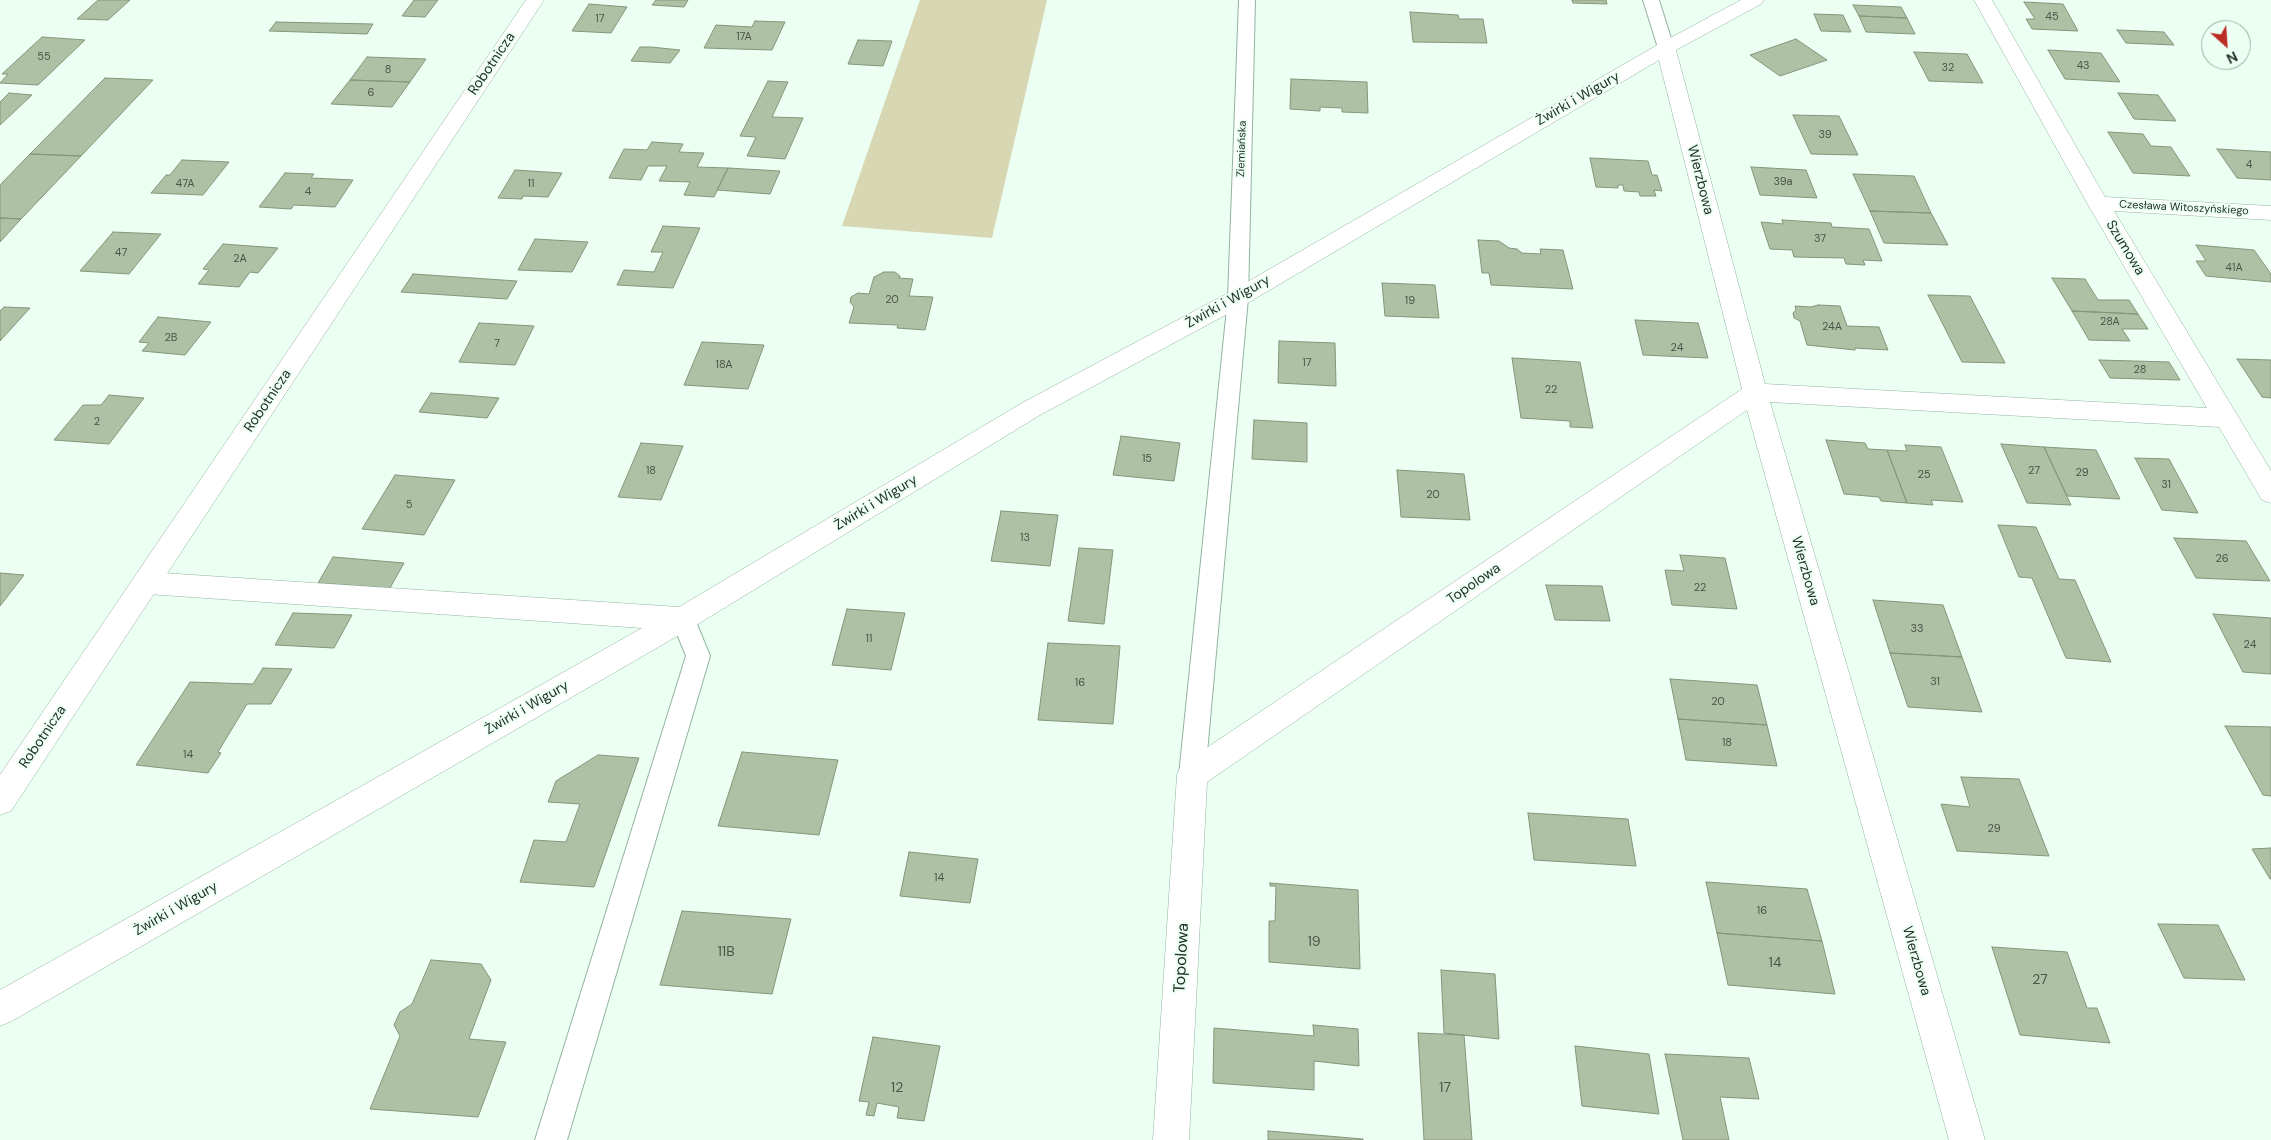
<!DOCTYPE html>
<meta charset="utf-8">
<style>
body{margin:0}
#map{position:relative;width:2271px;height:1140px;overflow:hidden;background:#ebfff3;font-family:"DM Sans",sans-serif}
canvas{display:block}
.north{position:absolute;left:2201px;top:20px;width:50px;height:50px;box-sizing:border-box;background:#ebfff3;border:1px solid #9cada3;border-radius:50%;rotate:154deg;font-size:14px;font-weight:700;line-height:20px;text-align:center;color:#25322a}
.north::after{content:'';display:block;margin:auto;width:18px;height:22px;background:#bb2d26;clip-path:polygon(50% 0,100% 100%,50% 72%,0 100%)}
</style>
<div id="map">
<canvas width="2271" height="1140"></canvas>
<div class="north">N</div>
</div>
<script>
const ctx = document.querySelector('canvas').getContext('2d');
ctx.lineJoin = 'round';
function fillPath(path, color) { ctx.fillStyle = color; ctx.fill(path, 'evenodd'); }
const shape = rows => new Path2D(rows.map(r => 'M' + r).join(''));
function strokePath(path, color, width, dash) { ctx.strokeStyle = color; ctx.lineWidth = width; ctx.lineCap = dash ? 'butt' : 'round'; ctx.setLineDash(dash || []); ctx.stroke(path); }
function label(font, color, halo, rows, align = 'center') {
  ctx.font = font + ' "DM Sans",sans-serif'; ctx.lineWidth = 4; ctx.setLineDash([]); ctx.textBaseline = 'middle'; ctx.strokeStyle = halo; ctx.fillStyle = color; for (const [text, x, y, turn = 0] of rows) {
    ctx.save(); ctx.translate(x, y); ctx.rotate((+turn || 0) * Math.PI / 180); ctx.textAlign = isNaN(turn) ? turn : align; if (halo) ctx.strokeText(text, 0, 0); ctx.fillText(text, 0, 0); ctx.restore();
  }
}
const green = shape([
 [920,0,1047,0,992,238,842,226]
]);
const building = shape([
 [98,0,130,0,108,20,77,19,98,0],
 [414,0,438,0,425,17,402,16,414,0],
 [656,0,688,0,684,7,652,5,656,0],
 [1572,0,1606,0,1607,4,1573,3,1572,0],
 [2024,2,2063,4,2078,31,2032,29,2026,19,2035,19,2024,2],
 [589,4,627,7,611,33,572,31,589,4],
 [1853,5,1901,7,1907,18,1859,16,1853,5],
 [1410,12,1458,15,1459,19,1483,19,1487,43,1413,42,1410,12],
 [1814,14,1843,15,1851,32,1821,31,1814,14],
 [1859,16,1907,18,1915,34,1866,32,1859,16],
 [755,21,785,22,772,50,704,48,716,25,752,27,755,21],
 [276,22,323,23,373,24,367,34,269,31,276,22],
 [2117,30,2164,32,2174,45,2126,43,2117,30],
 [42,37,85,40,38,85,0,83,8,74,2,74,42,37],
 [1796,39,1827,60,1780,76,1750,55,1796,39],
 [858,40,892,41,883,66,848,64,858,40],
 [640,47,651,47,680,50,670,63,631,61,640,47],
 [2048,50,2101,53,2120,82,2065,79,2048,50],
 [1914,52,1967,54,1983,83,1929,81,1914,52],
 [367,57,426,59,410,82,350,80,367,57],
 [105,78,153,80,81,156,30,154,105,78],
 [1291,79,1367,82,1368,113,1342,112,1342,108,1320,107,1320,111,1290,109,1291,79],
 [350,80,410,82,392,107,331,104,350,80],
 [768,81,788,82,772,117,803,118,785,159,747,156,756,137,740,136,768,81],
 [9,93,32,95,0,125,0,102,9,93],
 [2118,93,2158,95,2176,121,2134,119,2118,93],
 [1793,115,1839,116,1858,155,1811,154,1793,115],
 [2108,132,2143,134,2151,146,2171,147,2190,176,2133,173,2108,132],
 [652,142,683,144,679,152,704,153,697,167,728,168,714,197,684,195,690,182,659,181,667,166,648,166,641,180,609,178,624,149,647,150,652,142],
 [2217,149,2271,152,2271,180,2237,178,2217,149],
 [30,154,81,156,21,219,0,218,0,185,30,154],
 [1590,158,1648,161,1652,175,1657,175,1662,191,1654,190,1656,196,1640,196,1639,192,1624,191,1623,185,1618,185,1618,188,1596,187,1590,158],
 [182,160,229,162,203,195,151,193,166,175,170,175,182,160],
 [1751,167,1806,170,1817,198,1760,195,1751,167],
 [728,168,780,171,770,194,717,190,728,168],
 [515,170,562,173,548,197,523,196,522,199,498,198,515,170],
 [285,173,314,174,311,178,353,180,335,207,294,205,291,209,259,207,285,173],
 [1853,174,1914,176,1931,213,1870,211,1853,174],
 [1870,211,1931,213,1948,245,1884,243,1870,211],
 [0,218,21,219,0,242,0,218],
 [1782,220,1831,223,1832,227,1869,229,1882,261,1863,260,1865,265,1846,264,1844,258,1794,257,1792,250,1770,249,1761,222,1783,224,1782,220],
 [663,226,700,228,673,288,617,285,624,270,654,272,663,252,651,252,663,226],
 [113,232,161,234,129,274,80,271,113,232],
 [535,239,588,242,572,272,518,270,535,239],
 [1478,240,1499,241,1509,248,1517,249,1522,253,1541,254,1540,249,1563,250,1573,289,1491,285,1489,273,1482,273,1478,240],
 [223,244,278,248,258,273,250,272,239,287,198,284,209,270,203,269,223,244],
 [2196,245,2254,250,2271,274,2271,282,2206,276,2196,261,2206,261,2196,245],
 [884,272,895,272,900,276,899,278,913,279,909,296,933,297,925,330,897,328,898,325,849,323,854,307,850,302,851,297,858,293,869,294,874,277,884,272],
 [413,274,517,281,507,299,401,292,413,274],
 [2052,278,2085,279,2098,300,2129,300,2138,314,2072,311,2052,278],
 [1382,283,1435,285,1439,318,1385,316,1382,283],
 [1928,295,1970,296,2005,363,1962,362,1928,295],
 [1818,305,1840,306,1847,326,1879,327,1888,350,1855,348,1855,350,1807,345,1800,321,1794,318,1793,313,1796,310,1795,306,1811,307,1818,305],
 [4,307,30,308,0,341,0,311,4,307],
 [2072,311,2138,314,2148,329,2122,329,2130,341,2089,340,2072,311],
 [158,317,211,322,185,355,142,351,149,343,139,342,158,317],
 [1635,320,1698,323,1708,358,1643,355,1635,320],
 [479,323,534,326,515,365,459,362,479,323],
 [1279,341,1335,343,1336,386,1278,383,1279,341],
 [702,342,764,345,748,389,684,385,702,342],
 [1512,358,1580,362,1593,428,1570,427,1570,421,1521,418,1512,358],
 [2237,359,2271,360,2271,398,2262,397,2237,359],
 [2099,360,2169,362,2180,380,2110,378,2099,360],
 [431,393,463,395,499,398,487,418,419,412,431,393],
 [109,395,144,398,109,444,54,440,83,405,101,405,109,395],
 [1254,420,1307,423,1307,462,1252,459,1254,420],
 [1121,436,1180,443,1174,481,1113,475,1121,436],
 [1826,440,1865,443,1868,449,1887,450,1907,503,1881,501,1879,497,1844,494,1826,440],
 [641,443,683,446,661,500,618,497,641,443],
 [2001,444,2044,447,2071,505,2027,503,2001,444],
 [1905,445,1941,447,1963,502,1931,500,1933,505,1907,503,1887,450,1907,451,1905,445],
 [2044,447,2096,450,2120,499,2067,496,2044,447],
 [2135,458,2169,459,2198,513,2162,510,2135,458],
 [1397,470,1464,474,1470,520,1401,517,1397,470],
 [395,475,455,480,424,535,362,529,395,475],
 [1001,511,1058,515,1050,566,991,561,1001,511],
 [1998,525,2036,527,2059,579,2075,580,2111,662,2066,658,2032,578,2019,577,1998,525],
 [2174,538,2246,541,2270,581,2196,578,2174,538],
 [1079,548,1113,550,1104,624,1068,621,1079,548],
 [1680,555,1725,558,1737,609,1672,605,1665,570,1684,571,1680,555],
 [333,557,404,563,390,588,318,583,333,557],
 [0,573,24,575,0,606,0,573],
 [1546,585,1602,586,1610,621,1555,620,1546,585],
 [1873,600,1943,605,1962,657,1890,653,1873,600],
 [847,609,905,613,891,670,832,665,847,609],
 [293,613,352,615,334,648,275,645,293,613],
 [2213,614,2271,618,2271,674,2243,672,2213,614],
 [1048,643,1120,646,1113,724,1038,720,1048,643],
 [1890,653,1962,657,1982,712,1908,707,1890,653],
 [263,668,292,669,271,704,247,704,218,752,221,753,208,773,136,765,190,682,253,684,263,668],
 [1670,679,1757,685,1767,725,1678,719,1670,679],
 [1678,719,1767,725,1777,766,1686,760,1678,719],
 [2225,726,2271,727,2271,796,2263,795,2225,726],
 [742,752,838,760,819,835,718,826,742,752],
 [598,755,639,758,594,887,520,882,534,840,566,842,580,804,548,802,556,781,598,755],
 [1961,777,2019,779,2049,856,1957,851,1941,804,1970,807,1961,777],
 [1528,813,1628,819,1636,866,1534,860,1528,813],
 [2271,848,2271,879,2270,879,2252,849,2271,848],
 [909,852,978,859,970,903,900,896,909,852],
 [1706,882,1807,889,1822,941,1717,933,1706,882],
 [1270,883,1358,890,1360,969,1269,962,1269,921,1275,921,1276,886,1270,886,1270,883],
 [682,911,791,919,772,994,660,985,682,911],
 [2158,924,2218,925,2245,980,2184,978,2158,924],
 [1717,933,1822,941,1835,994,1728,985,1717,933],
 [1992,947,2067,952,2087,1008,2097,1008,2110,1043,2020,1035,1992,947],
 [431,960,481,964,491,980,469,1039,506,1042,478,1117,370,1109,400,1036,394,1025,400,1012,412,1004,431,960],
 [1441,970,1495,974,1499,1039,1444,1033,1441,970],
 [1313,1025,1358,1029,1359,1066,1314,1061,1314,1090,1213,1083,1214,1028,1314,1036,1313,1025],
 [1418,1033,1464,1035,1472,1140,1424,1140,1418,1033],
 [873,1037,940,1046,924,1121,897,1118,899,1107,877,1103,874,1116,866,1115,869,1102,859,1101,873,1037],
 [1575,1046,1649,1054,1659,1114,1582,1106,1575,1046],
 [1665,1054,1749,1058,1759,1099,1720,1097,1729,1140,1683,1140,1665,1054],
 [1268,1131,1363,1139,1363,1140,1268,1140,1268,1131]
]);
const lane = shape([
 [1239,0,1255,0,1248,298,1205,775,1201,784,1192,787,1183,784,1179,775,1228,298,1239,0],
 [1643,0,1659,0,1674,48,1672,52,1660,52,1658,48,1643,0],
 [683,609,692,612,710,656,567,1140,535,1140,686,656,671,619,674,612,683,609]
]);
const street = shape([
 [1741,0,1764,0,1761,4,1676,50,1765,384,2207,408,2087,203,1974,0,1992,0,2105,197,2271,206,2271,220,2114,211,2271,471,2271,503,2262,500,2219,427,1770,402,1985,1140,1949,1140,1747,410,1207,782,1189,1140,1153,1140,1177,775,1181,765,1742,389,1659,60,1246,304,1040,415,693,627,12,1021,0,1026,0,990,642,628,147,594,137,591,133,583,137,575,147,572,679,607,1022,403,1230,292,1659,44,1741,0]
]);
const secondary = shape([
 [526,0,544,0,11,811,0,815,0,775,526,0]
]);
const numberNames = [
 ["45",2052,17],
 ["17",600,19],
 ["17A",744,37],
 ["55",44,57],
 ["43",2083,66],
 ["32",1948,68],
 ["8",388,70],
 ["6",371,93],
 ["39",1825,135],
 ["4",2249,165],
 ["39a",1783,182],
 ["47A",185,184],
 ["11",531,184],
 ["4",308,192],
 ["37",1820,239],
 ["47",121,253],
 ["2A",240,259],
 ["41A",2234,268],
 ["20",892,300],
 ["19",1410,301],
 ["28A",2110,322],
 ["24A",1832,327],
 ["2B",171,338],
 ["7",497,344],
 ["24",1677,348],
 ["17",1307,363],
 ["18A",724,365],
 ["28",2140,370],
 ["22",1551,390],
 ["2",97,422],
 ["15",1147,459],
 ["18",651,471],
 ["27",2034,471],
 ["29",2082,473],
 ["25",1924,475],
 ["31",2166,485],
 ["20",1433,495],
 ["5",409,505],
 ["13",1025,538],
 ["26",2222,559],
 ["22",1700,588],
 ["33",1917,629],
 ["11",869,639],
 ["24",2250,645],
 ["31",1935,682],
 ["16",1080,683],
 ["20",1718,702],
 ["18",1727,743],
 ["14",188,755],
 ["29",1994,829],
 ["14",939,878],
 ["16",1762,911]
];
const farStreetnames = [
 ["Ziemiańska",1242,149,-88],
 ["Czesława Witoszyńskiego",2184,208,3]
];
const streetNames = [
 ["Robotnicza",492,64,-56],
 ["Żwirki i Wigury",1578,99,-30],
 ["Wierzbowa",1700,180,76],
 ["Szumowa",2125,248,59],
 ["Żwirki i Wigury",1228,302,-29],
 ["Robotnicza",268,401,-56],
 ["Żwirki i Wigury",876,503,-31],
 ["Wierzbowa",1805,571,74],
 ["Topolowa",1474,584,-34],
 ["Żwirki i Wigury",527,708,-30],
 ["Robotnicza",43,737,-56],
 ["Żwirki i Wigury",176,909,-30],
 ["Wierzbowa",1916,961,74]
];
const nearNumbernames = [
 ["19",1314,942],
 ["11B",726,952],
 ["14",1775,963],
 ["27",2040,980],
 ["12",897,1088],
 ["17",1445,1088]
];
const nearStreetnames = [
 ["Topolowa",1182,958,-87]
];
fillPath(green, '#d8d7b3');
fillPath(building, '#afc1a4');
strokePath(building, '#85957a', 1);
strokePath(lane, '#93b3a0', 2);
strokePath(street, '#93b3a0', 1);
strokePath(secondary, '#93b3a0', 1);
fillPath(lane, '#fff');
fillPath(street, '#fff');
fillPath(secondary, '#fff');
label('11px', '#485648', null, numberNames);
label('11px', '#25322a', '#ebfff3', farStreetnames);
label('14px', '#25322a', '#ebfff3', streetNames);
label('14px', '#485648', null, nearNumbernames);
label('16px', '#25322a', '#ebfff3', nearStreetnames);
</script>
